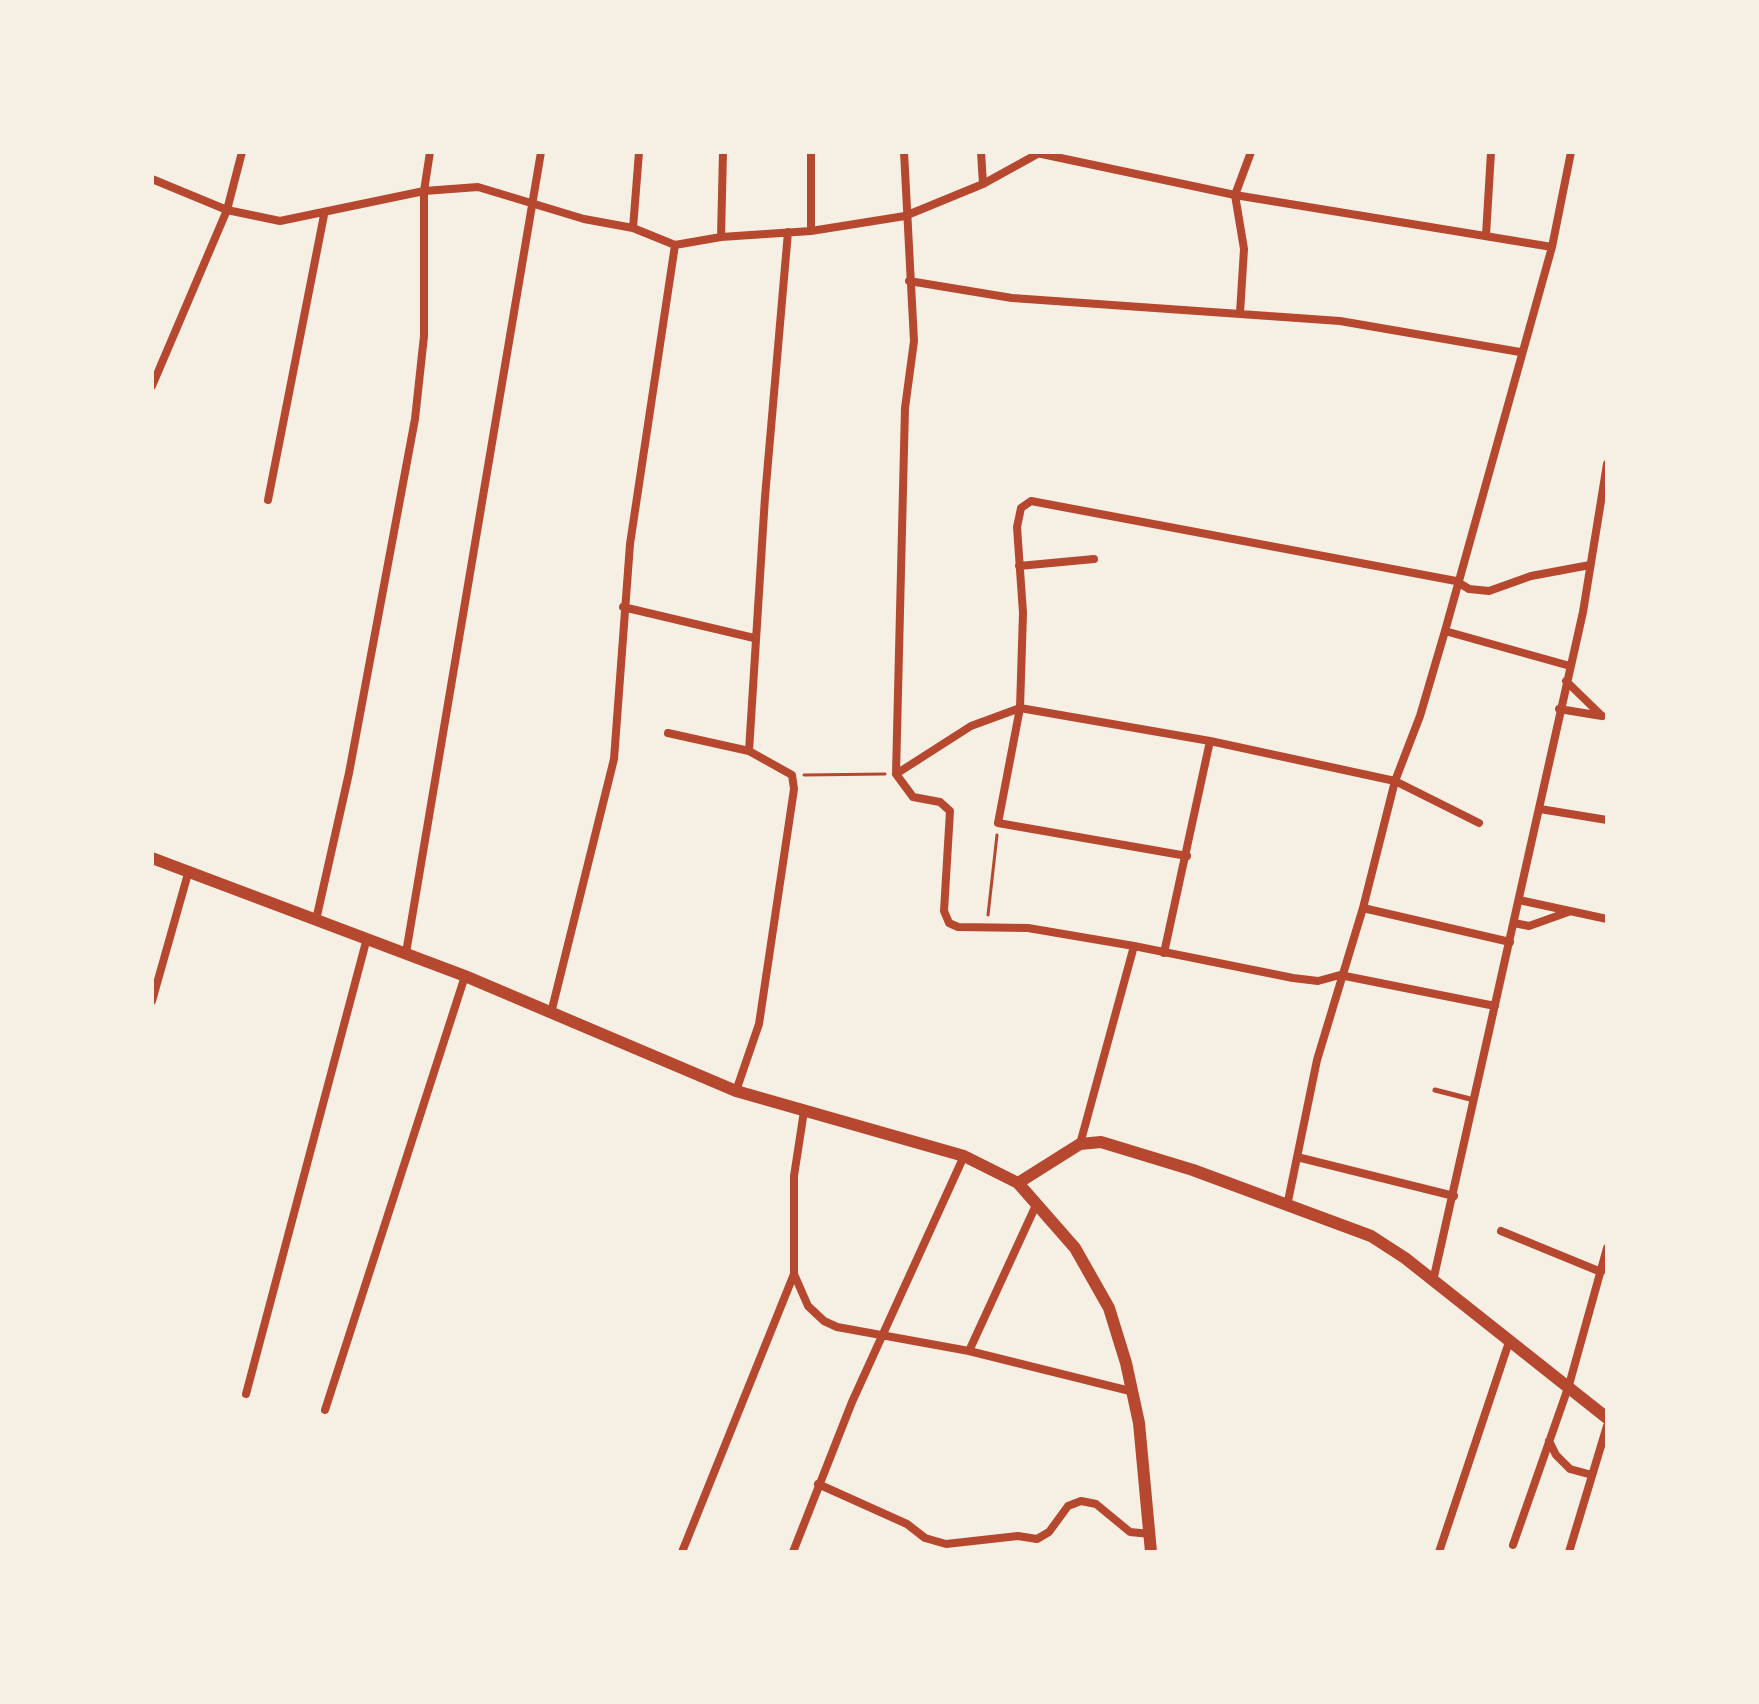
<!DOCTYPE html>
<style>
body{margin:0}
#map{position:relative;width:1759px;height:1704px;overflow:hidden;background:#f6efe4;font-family:Montserrat,sans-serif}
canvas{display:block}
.frame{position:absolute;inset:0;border:154px solid #f6efe4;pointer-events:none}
</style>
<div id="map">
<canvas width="1759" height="1704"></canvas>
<div class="frame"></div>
</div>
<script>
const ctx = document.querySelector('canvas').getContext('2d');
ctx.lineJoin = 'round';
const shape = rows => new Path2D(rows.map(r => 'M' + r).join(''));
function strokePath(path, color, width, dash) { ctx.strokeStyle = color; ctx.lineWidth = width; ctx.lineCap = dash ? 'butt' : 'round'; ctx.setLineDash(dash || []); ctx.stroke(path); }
const path = shape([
 [804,775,885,774],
 [988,915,997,835]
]);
const service = shape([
 [1435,1090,1474,1100]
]);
const minor = shape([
 [811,152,811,231],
 [904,152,914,341,905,408,896,774,913,797,940,802,950,811,944,911,949,923,958,927,1028,928,1134,946],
 [981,152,983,184],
 [1037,153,1235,195,1552,247],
 [152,179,227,210,280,221,424,191,478,187,584,219,633,228,675,245,721,237,811,231,905,216,983,184,1041,152],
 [633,228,639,152],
 [1486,235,1491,152],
 [721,237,723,152],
 [909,281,1012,298,1340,321,1520,352],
 [1240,313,1244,249,1235,195,1251,152],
 [152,386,227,210,242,152],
 [268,500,324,215],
 [1019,566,1094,559],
 [623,607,754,638],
 [1445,631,1570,666],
 [1566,681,1602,716],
 [1020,708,1210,741,1395,781,1479,823],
 [1559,709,1602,716],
 [668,733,749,751],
 [896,774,971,726,1020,708],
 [1540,809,1607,820],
 [1187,856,998,823,1020,708,1023,613,1017,527,1021,508,1031,501,1456,581,1469,589,1489,591,1531,576,1590,565],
 [1519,900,1607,919],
 [1363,908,1510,942],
 [316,920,349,773,415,419,424,336,424,191,430,152],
 [1514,923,1529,926,1571,911],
 [406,953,541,152],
 [1164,953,1210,741],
 [152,1001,189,870],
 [551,1013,614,759,630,544,675,245],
 [736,1091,759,1024,794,789,792,775,749,751,765,497,788,232],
 [1080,1144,1134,946,1293,978,1318,981,1340,975,1495,1006],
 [1297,1157,1454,1196],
 [1287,1206,1317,1060,1363,908,1395,781,1420,716,1445,631,1552,247,1571,152],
 [1501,1231,1601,1272],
 [794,1274,808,1306,824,1321,837,1327,969,1351,1130,1391],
 [1433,1281,1583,612,1607,464],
 [969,1351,1037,1203],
 [246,1394,367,938],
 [325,1410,465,976],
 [1549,1441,1556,1455,1570,1469,1592,1475],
 [818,1484,907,1524,925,1538,946,1544,1018,1536,1037,1539,1049,1532,1068,1506,1081,1501,1096,1504,1130,1532,1150,1534],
 [1513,1545,1569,1385,1607,1248],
 [682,1552,794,1274,794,1176,804,1111],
 [793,1552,852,1402,964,1156],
 [1439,1552,1510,1339],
 [1569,1552,1607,1426]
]);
const tertiary = shape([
 [152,858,465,976,736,1091,964,1156,1018,1183,1075,1248,1109,1308,1126,1363,1139,1423,1151,1552],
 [1018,1183,1080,1144,1101,1142,1193,1170,1371,1236,1405,1258,1607,1418]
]);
strokePath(path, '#b5482f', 3);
strokePath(service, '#b5482f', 5);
strokePath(minor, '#b5482f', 8);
strokePath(tertiary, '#b5482f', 12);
</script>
